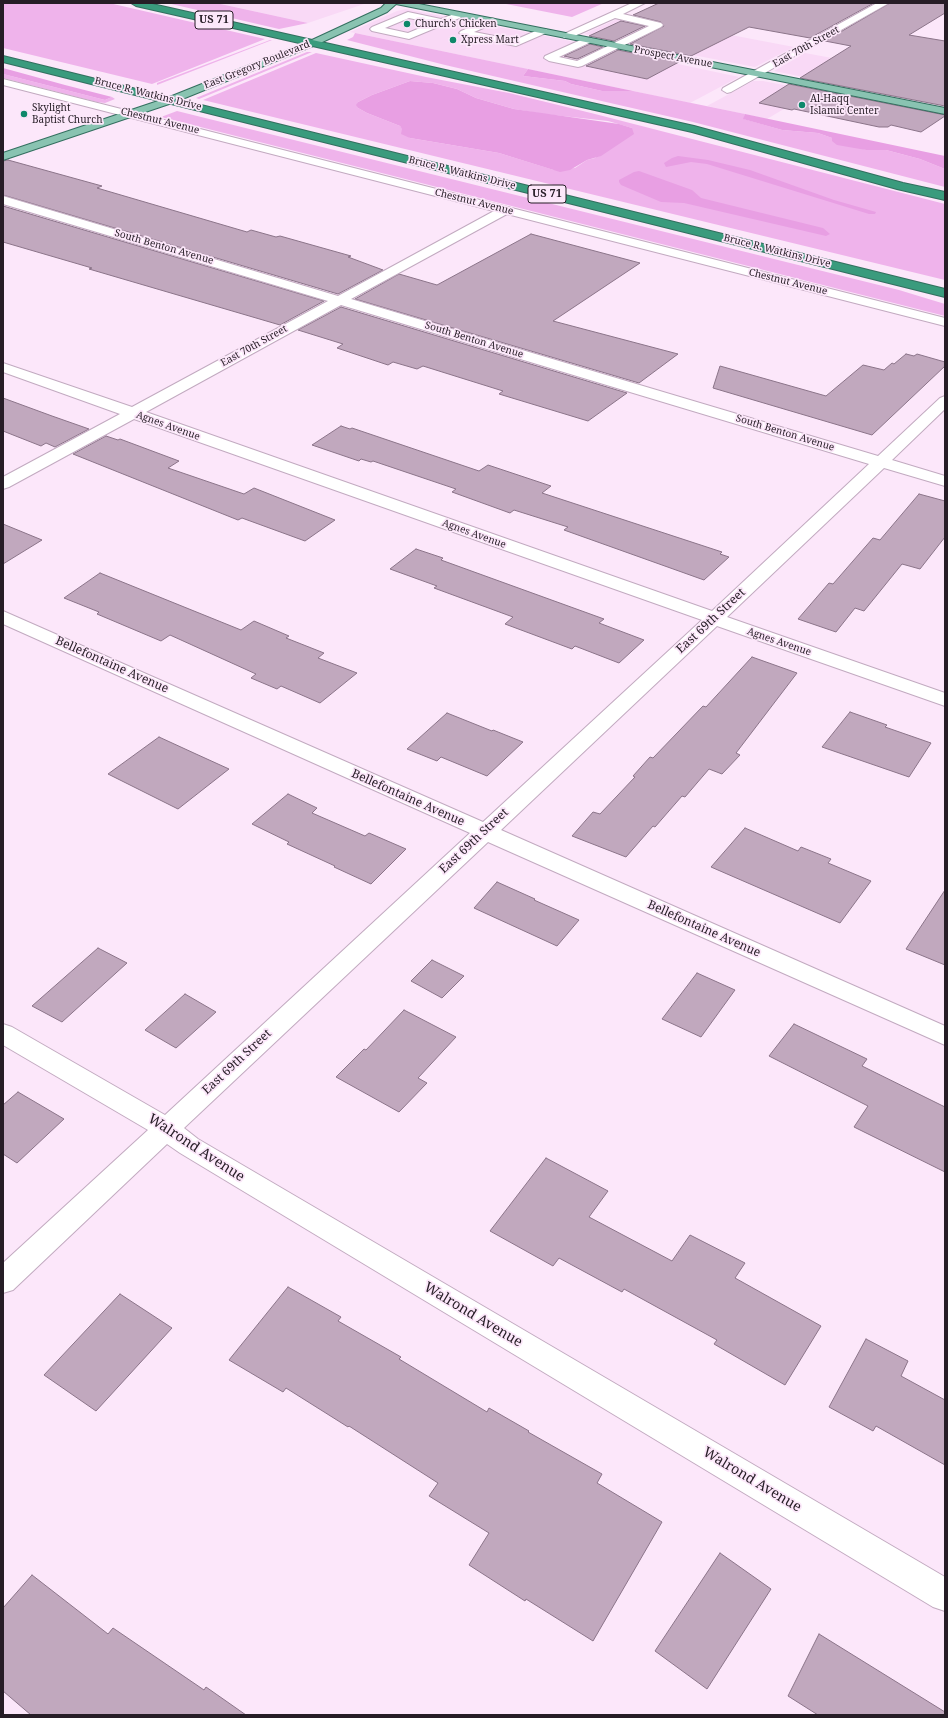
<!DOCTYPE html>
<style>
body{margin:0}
#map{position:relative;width:948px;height:1718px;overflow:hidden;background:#fce7fa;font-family:"Noto Serif",serif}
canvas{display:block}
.frame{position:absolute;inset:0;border:4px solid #261d26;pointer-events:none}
</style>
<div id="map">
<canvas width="948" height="1718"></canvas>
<div class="frame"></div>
</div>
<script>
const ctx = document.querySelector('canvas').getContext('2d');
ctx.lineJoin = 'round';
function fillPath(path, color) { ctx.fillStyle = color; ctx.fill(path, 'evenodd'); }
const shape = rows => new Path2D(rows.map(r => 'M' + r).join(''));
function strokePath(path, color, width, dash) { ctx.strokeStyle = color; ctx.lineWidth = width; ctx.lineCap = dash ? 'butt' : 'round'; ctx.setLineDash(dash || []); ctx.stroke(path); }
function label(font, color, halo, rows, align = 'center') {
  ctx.font = font + ' "Noto Serif",serif'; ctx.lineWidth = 3.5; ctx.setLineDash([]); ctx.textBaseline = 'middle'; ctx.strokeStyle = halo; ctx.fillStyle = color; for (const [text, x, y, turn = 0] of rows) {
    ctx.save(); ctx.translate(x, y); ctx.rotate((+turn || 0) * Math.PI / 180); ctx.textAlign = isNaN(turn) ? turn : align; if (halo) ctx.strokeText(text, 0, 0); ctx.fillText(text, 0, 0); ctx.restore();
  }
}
const built = shape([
 [216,3,367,3,308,23],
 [406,9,551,37,739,77,690,103,350,32,397,11],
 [626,15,794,47,755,67,584,34],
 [805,53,897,70,866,90,774,71],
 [753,81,763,81,814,91,767,119,707,106]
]);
const green = shape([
 [3,3,109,3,265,39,152,84,3,48],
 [167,3,216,3,308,23,279,29],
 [501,3,604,3,572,17],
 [355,33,528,69,523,76,565,81,571,84,602,91,633,91,745,114,744,119,782,130,818,133,866,150,886,150,920,159,945,169,945,187,693,122,445,65,347,40,353,37],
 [270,40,272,40,157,85,157,83],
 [307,52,312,52,199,99,196,98],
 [316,53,426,77,509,93,591,113,945,204,945,280,203,100],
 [410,81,433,83,457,89,476,98,514,109,544,114,608,121,632,128,595,158,587,160,575,168,554,170,499,153,410,138,400,126,367,113,358,108,357,105,358,102,372,95],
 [3,74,105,100,112,97,115,99,105,103,97,102,3,78],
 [177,111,899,290,945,304,945,316,161,117]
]);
const forest = shape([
 [3,68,65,85,112,97,105,100,3,74],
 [528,69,633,91,602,91,571,84,565,81,523,76],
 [410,81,433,83,457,89,476,98,514,109,619,124,632,128,634,134,601,156,587,160,570,170,560,172,499,153,410,138,401,134,402,129,400,126,367,113,358,108,356,105,358,102,372,95],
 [745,114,945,156,945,169,920,159,886,150,866,150,837,145,832,141,832,138,818,133,782,130,743,119],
 [678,156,708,160,750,170,834,200,876,212,875,214,869,214,707,164,691,162,666,167,664,163,672,158],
 [639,171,692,190,701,198,823,228,830,234,826,236,684,203,661,202,621,185,619,182,619,180,634,172]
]);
const building = shape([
 [659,3,874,3,810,38,749,27,691,56,630,44,664,26,661,22,633,15,659,3],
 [890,3,945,3,945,13,909,35,945,41,945,106,800,78,851,46,825,41,890,3],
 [621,21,645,26,614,41,589,36,621,21],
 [590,44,603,47,577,59,564,56,590,44],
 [618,50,679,62,647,79,586,66,618,50],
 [789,84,945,115,945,116,921,132,891,125,888,127,879,127,794,109,792,110,759,103,789,84],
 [8,160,102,186,97,188,247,232,251,230,276,237,280,236,351,256,348,257,383,270,338,294,3,195,3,161,8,160],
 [3,206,324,301,280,325,89,269,92,268,3,242,3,206],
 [531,234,640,263,553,321,678,354,639,383,355,299,399,274,437,285,531,234],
 [341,307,627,393,588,421,499,394,503,391,423,366,417,369,393,362,388,365,337,348,343,344,298,330,341,307],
 [906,354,914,356,917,354,945,362,945,366,872,435,713,388,720,366,826,396,863,365,884,370,892,363,894,364,906,354],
 [3,398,52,416,89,429,55,447,46,443,41,446,3,431,3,398],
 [341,426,350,429,352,428,479,471,488,465,551,486,542,493,722,552,720,554,729,557,704,580,564,530,568,527,514,510,510,513,452,492,456,489,373,461,371,462,361,459,359,461,312,445,341,426],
 [106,436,118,440,120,439,179,461,168,468,244,494,254,488,335,520,305,541,242,518,238,520,73,454,106,436],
 [919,494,945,501,945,537,920,569,902,564,864,611,855,608,836,632,798,619,829,583,833,584,873,538,880,540,919,494],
 [3,524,42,540,3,564,3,524],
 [416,549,443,558,441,560,604,619,599,623,644,640,619,663,575,646,572,649,505,624,513,617,434,588,437,586,390,569,416,549],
 [100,573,241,630,254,621,289,636,286,638,324,653,318,658,357,673,320,703,281,686,277,689,251,678,256,674,170,635,161,641,97,614,99,612,64,598,100,573],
 [752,657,797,673,736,753,740,755,722,774,709,769,685,797,682,796,655,827,653,826,626,857,572,836,593,812,600,814,635,777,633,776,650,757,653,758,703,706,706,707,752,657],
 [850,712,887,725,885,727,931,743,909,777,822,747,850,712],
 [447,713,492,731,493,730,523,742,487,776,441,757,437,761,407,749,447,713],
 [159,737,196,754,229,769,178,809,108,774,159,737],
 [288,794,317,808,312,813,365,836,369,833,406,849,371,884,334,867,335,866,287,844,289,842,252,824,288,794],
 [745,828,798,851,801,847,831,859,828,863,871,881,840,923,711,867,745,828],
 [497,882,535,899,534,900,579,920,557,946,474,908,497,882],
 [945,890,945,965,906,949,945,890],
 [98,948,127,963,62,1022,32,1006,98,948],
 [432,960,464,976,442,998,411,981,432,960],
 [697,973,735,990,701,1037,662,1019,697,973],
 [185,994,216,1012,176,1048,145,1030,185,994],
 [404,1010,456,1037,418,1078,427,1083,399,1112,336,1077,364,1049,366,1050,404,1010],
 [794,1024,867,1059,862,1066,945,1107,945,1172,854,1127,868,1106,769,1056,794,1024],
 [18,1092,64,1119,17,1163,3,1154,3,1105,18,1092],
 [546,1158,608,1191,589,1217,672,1261,690,1235,745,1263,735,1278,821,1326,785,1385,714,1344,717,1340,624,1289,622,1292,559,1258,553,1266,490,1231,546,1158],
 [288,1287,341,1317,338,1321,401,1357,399,1359,487,1412,489,1408,529,1431,528,1432,602,1474,597,1483,662,1522,593,1641,526,1599,525,1601,469,1565,489,1533,429,1496,438,1483,349,1426,348,1427,286,1388,283,1392,229,1360,288,1287],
 [120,1294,172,1328,96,1411,44,1375,120,1294],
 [866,1339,908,1361,901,1376,945,1400,945,1465,876,1426,873,1431,829,1407,866,1339],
 [720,1553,771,1589,707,1689,655,1651,720,1553],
 [32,1575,108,1634,113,1628,204,1690,206,1687,246,1715,31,1715,3,1691,3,1608,32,1575],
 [819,1634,945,1712,945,1715,818,1715,788,1696,819,1634]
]);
const minor = shape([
 [632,3,645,3,623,14,661,23,663,25,661,27,582,66,578,67,549,61,544,58,545,56,585,38,591,38,593,40,591,42,559,57,577,61,649,26,615,18,570,38,564,38,562,36,564,34,632,3],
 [877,3,889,3,731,92,727,93,722,90,723,88,877,3],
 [408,12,441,19,459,12,464,15,462,17,409,39,372,31,370,29,372,27,408,12],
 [409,18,432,23,408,33,385,28,409,18],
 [492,18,495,19,497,21,495,23,474,32,515,40,540,29,546,29,548,31,546,33,516,46,464,36,459,33,461,31,492,18],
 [3,79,945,318,945,326,507,214,351,299,878,456,940,398,945,396,945,409,892,460,945,476,945,486,884,468,727,617,945,693,945,706,717,626,501,830,945,1026,945,1045,488,842,184,1128,198,1139,945,1577,945,1611,933,1607,180,1153,167,1144,13,1290,3,1293,3,1263,148,1130,3,1045,3,1024,12,1027,165,1115,470,833,3,624,3,611,483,822,702,620,134,419,9,487,3,489,3,477,120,414,3,372,3,363,132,407,328,301,3,204,3,196,338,296,494,211,3,85,3,79],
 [341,305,869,464,712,611,146,412,341,305]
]);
const major = shape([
 [386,3,414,3,945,108,945,114,396,4,387,12,318,44,175,102,3,160,3,153,167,98,312,40,381,8,386,3]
]);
const highway = shape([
 [131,3,148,3,694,126,903,183,945,192,945,200,897,189,692,132,136,6,131,3],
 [3,56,945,289,945,297,3,62,3,56]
]);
const markers = [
 [407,24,4,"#0e886a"],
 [453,40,4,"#0e886a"],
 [802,105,4,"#0e886a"],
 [24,114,4,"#0e886a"]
];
const farPoinames = [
 ["Church's Chicken",415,24],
 ["Xpress Mart",461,40],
 ["Al-Haqq",810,99],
 ["Islamic Center",810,111],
 ["Skylight",32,108],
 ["Baptist Church",32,120]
];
const farStreetnames = [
 ["East 70th Street",806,47,-29],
 ["Prospect Avenue",673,57,11],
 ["East Gregory Boulevard",257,65,-22],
 ["Bruce R. Watkins Drive",148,94,14],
 ["Chestnut Avenue",160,121,14],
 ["Bruce R. Watkins Drive",462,173,14],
 ["Chestnut Avenue",474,202,14],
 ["South Benton Avenue",164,247,16],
 ["Bruce R. Watkins Drive",777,251,14],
 ["Chestnut Avenue",788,282,14],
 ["South Benton Avenue",474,340,17],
 ["East 70th Street",254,346,-29],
 ["Agnes Avenue",168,426,20],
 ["South Benton Avenue",785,433,17],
 ["Agnes Avenue",474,534,20],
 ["Agnes Avenue",779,642,19]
];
const shields = [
 [214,20,38],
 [547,194,38]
];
const shieldNames = [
 ["US 71",214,20],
 ["US 71",547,194]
];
const streetNames = [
 ["East 69th Street",711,621,-43],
 ["Bellefontaine Avenue",112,665,24],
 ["Bellefontaine Avenue",408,798,24],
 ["East 69th Street",474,841,-43],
 ["Bellefontaine Avenue",704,929,24],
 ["East 69th Street",237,1062,-43]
];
const nearStreetnames = [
 ["Walrond Avenue",196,1148,33],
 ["Walrond Avenue",473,1315,31],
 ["Walrond Avenue",752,1480,31]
];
fillPath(built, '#f9d9f6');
fillPath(green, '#efb3eb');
fillPath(forest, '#e89fe3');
fillPath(building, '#c1a8be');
strokePath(building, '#8b7489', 1);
strokePath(minor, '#c2aac0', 2);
strokePath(major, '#336f5f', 2);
strokePath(highway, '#336f5f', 2);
fillPath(minor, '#fff');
fillPath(major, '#89c3b1');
fillPath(highway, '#3a9b7d');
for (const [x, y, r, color] of markers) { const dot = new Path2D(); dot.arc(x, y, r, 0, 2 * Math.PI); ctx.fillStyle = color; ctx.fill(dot); strokePath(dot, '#fce7fa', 1.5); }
label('10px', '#261d26', '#fce7fa', farPoinames, 'left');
label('10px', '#261d26', '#fce7fa', farStreetnames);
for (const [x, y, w] of shields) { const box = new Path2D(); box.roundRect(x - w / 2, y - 9, w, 18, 3); ctx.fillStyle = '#fce7fa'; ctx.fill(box); strokePath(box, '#261d26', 1); }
label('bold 11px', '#261d26', null, shieldNames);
label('12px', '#261d26', '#fce7fa', streetNames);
label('14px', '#261d26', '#fce7fa', nearStreetnames);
</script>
